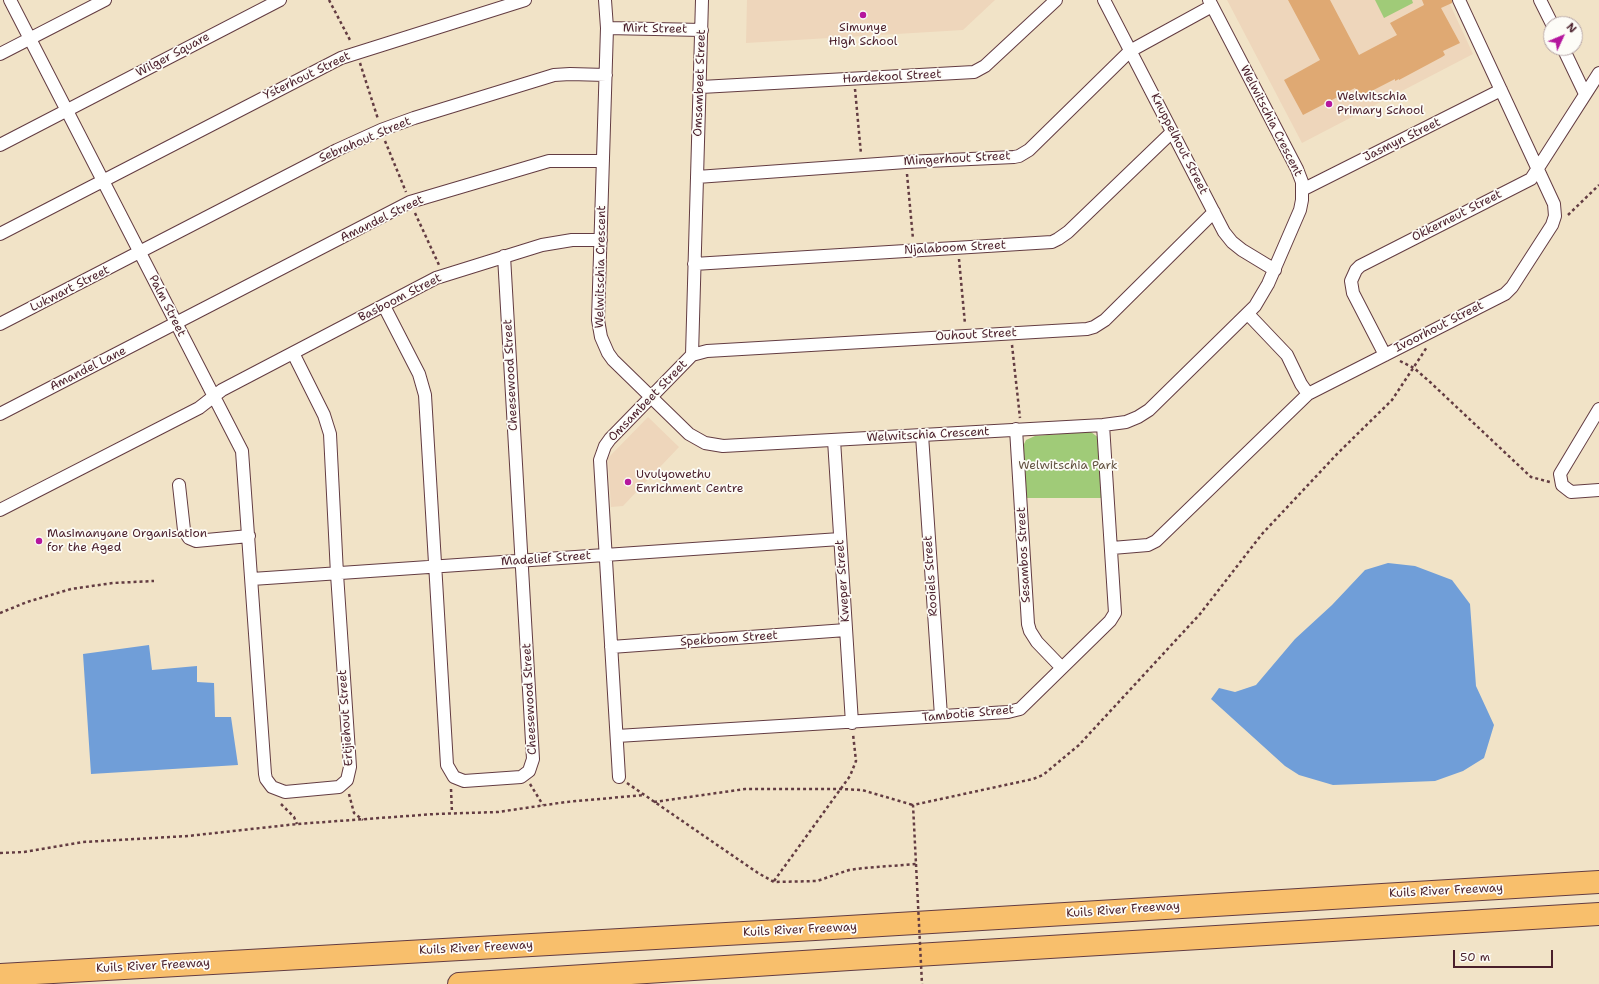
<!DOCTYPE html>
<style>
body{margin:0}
#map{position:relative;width:1599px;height:984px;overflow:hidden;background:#f1e3c7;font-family:"Shantell Sans",sans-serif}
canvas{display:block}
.north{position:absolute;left:1543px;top:16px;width:40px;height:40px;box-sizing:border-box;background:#fdfcf7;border:1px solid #b5a4a5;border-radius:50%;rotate:46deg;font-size:11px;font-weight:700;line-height:16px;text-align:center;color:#4a1f2b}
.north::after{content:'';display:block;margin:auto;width:14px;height:18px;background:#b5179e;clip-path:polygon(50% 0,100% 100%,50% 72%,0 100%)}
.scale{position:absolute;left:1453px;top:950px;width:100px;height:18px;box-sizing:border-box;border:2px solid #4a1f2b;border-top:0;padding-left:5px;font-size:12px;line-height:14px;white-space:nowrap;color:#4a1f2b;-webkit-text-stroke:3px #fdfcf7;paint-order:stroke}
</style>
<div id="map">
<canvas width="1599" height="984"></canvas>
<div class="north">N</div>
<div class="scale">50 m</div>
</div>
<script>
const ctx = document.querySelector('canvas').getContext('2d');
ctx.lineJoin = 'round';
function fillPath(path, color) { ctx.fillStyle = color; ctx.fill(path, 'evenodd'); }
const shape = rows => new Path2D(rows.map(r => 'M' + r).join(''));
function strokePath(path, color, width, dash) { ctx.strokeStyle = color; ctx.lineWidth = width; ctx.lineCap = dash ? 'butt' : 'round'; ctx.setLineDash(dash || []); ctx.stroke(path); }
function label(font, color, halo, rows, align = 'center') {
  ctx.font = font + ' "Shantell Sans",sans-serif'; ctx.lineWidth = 3.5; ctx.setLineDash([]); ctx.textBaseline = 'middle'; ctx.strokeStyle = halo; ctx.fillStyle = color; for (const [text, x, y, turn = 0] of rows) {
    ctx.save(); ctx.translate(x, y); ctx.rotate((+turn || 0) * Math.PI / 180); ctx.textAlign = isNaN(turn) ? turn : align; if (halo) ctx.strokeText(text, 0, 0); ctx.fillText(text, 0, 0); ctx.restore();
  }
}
const built = shape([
 [747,0,995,0,963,30,746,43],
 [1227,0,1448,0,1473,54,1302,143],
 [648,417,679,447,623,506,611,507,608,458]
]);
const green = shape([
 [1375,0,1412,0,1413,3,1384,18],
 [1085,432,1091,432,1099,438,1105,498,1025,498,1023,446,1026,440,1035,436]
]);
const water = shape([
 [1388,563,1415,566,1452,580,1470,604,1476,686,1494,725,1484,758,1463,771,1435,781,1333,785,1299,775,1285,766,1211,699,1219,688,1235,692,1256,685,1295,639,1332,605,1365,570],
 [149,645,152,670,197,666,197,682,214,683,215,717,231,717,238,765,91,774,83,654]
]);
const building = shape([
 [1288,0,1330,0,1359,55,1397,35,1390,23,1424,5,1422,0,1452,0,1452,3,1441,8,1460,43,1443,51,1445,55,1442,57,1399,80,1399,79,1395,81,1395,79,1360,97,1355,88,1303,115,1284,80,1320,60]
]);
const path = shape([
 [329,0,351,42],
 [360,63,378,119],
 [855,89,861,154],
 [385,141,406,192],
 [907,174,913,239],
 [415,213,439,265],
 [1568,215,1599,185],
 [959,259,965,324],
 [1012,345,1020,418],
 [1400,361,1414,368,1430,382,1531,477,1550,482],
 [0,613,27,602,71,589,113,583,154,581],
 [627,783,758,873,774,882,817,881,849,870,864,868,916,864,913,805,1033,779,1043,775,1079,745,1200,614,1262,534,1338,453,1392,400,1427,347],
 [530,784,543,805],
 [451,789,452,813],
 [349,794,354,813,363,820],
 [654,802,745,789,840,789,862,790,913,805],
 [281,804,294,817,297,824],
 [0,853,24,852,83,842,188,836,297,824,435,814,498,812,566,802,644,795],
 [774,881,850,776,856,761,853,734]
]);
const minor = shape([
 [10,0,242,451,265,774,266,779,272,787,285,792,339,787,347,780,350,767,337,574,330,434,324,415,293,353],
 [605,0,607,28,598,320,601,337,608,353,613,360,689,434,705,443,723,446,1103,425,1126,422,1138,417,1149,410,1255,306,1268,284,1300,210,1302,200,1302,182,1297,169,1209,0],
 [1104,0,1224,232,1232,242,1242,250,1275,270],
 [1540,0,1552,24],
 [607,28,702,30],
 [1563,48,1585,94],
 [0,54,105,0],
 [701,87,974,72,985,66,1056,0],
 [0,145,280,0],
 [697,177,906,162,1014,157,1019,156,1029,150,1130,51,1212,6],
 [1302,190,1501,90],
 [0,234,341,58,525,0],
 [694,264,1052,242,1058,239,1068,232,1172,132],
 [384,306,419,374,425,395,447,765,454,777,464,781,521,777,529,771,533,759,504,256],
 [1248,314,1287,355,1301,384,1308,394],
 [0,324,337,150,381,130,414,118,554,75,570,74,606,75],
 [692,355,707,351,1087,329,1094,327,1105,320,1214,212],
 [1385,355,1353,293,1351,281,1356,270,1360,266,1531,179,1599,73],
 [1599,409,1560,474,1562,485,1571,492,1599,490],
 [0,414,410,202,549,161,603,161],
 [1016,429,1028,624,1030,631,1037,642,1062,668],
 [922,435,941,716],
 [834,440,852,723],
 [179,485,184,530,189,538,196,541,249,536],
 [0,510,199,408,222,390,436,278,542,245,572,240,601,240],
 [1112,548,1148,545,1156,541,1308,394,1505,294,1512,287,1552,225,1555,216,1554,204,1459,0],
 [252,579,840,539],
 [611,647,846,630],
 [617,736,1008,712,1020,709,1110,621,1115,613,1103,425],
 [619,777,600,460,605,446,610,439,692,355,702,0]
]);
const motorway = shape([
 [0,975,815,929,1599,882],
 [459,984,850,959,1599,914]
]);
const pathBridge = shape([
 [916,864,922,984]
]);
const markers = [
 [863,15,4,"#b5179e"],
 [1329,104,4,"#b5179e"],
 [628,482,4,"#b5179e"],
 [39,541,4,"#b5179e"]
];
const poiNames = [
 ["Simunye",863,28,"center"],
 ["High School",863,42,"center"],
 ["Welwitschia",1337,97],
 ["Primary School",1337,111],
 ["Uvulyowethu",636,475],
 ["Enrichment Centre",636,489],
 ["Masimanyane Organisation",47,534],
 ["for the Aged",47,548]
];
const streetNames = [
 ["Mirt Street",655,29,1],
 ["Wilger Square",173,55,-28],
 ["Ysterhout Street",307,76,-26],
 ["Hardekool Street",892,77,-3],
 ["Omsambeet Street",700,83,-88],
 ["Welwitschia Crescent",1271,121,63],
 ["Sebrahout Street",365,140,-23],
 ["Jasmyn Street",1402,140,-26],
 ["Knuppelhout Street",1179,144,63],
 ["Mingerhout Street",957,159,-3],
 ["Okkerneut Street",1457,216,-27],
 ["Amandel Street",382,219,-26],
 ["Njalaboom Street",955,248,-3],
 ["Welwitschia Crescent",601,267,-89],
 ["Lukwart Street",70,289,-27],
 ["Basboom Street",400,298,-27],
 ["Palm Street",167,306,63],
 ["Ivoorhout Street",1439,327,-27],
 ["Ouhout Street",976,335,-3],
 ["Amandel Lane",88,369,-27],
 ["Cheesewood Street",511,375,-93],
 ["Omsambeet Street",648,401,-46],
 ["Welwitschia Crescent",928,435,-3],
 ["Sesambos Street",1024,555,-93],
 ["Madelief Street",546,559,-4],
 ["Rooiels Street",931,576,-94],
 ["Kweper Street",843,581,-94],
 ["Spekboom Street",729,639,-4],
 ["Cheesewood Street",530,699,-93],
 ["Tambotie Street",968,714,-5],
 ["Ertjiehout Street",346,718,-94],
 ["Kuils River Freeway",1446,891,-3],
 ["Kuils River Freeway",1123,910,-4],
 ["Kuils River Freeway",800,930,-3],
 ["Kuils River Freeway",476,948,-3],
 ["Kuils River Freeway",153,966,-3]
];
const parkNames = [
 ["Welwitschia Park",1068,466]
];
fillPath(built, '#eed6bb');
fillPath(green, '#a0cb78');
fillPath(water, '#709ed8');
fillPath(building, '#dfa973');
strokePath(minor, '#633c42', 14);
strokePath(motorway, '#633c42', 24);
strokePath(path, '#633c42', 2.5, [3, 3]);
strokePath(minor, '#fff', 12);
strokePath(motorway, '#f8bf6c', 22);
strokePath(pathBridge, '#633c42', 2.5, [3, 3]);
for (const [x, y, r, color] of markers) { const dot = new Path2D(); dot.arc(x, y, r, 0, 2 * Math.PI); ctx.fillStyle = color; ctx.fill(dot); strokePath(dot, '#fdfcf7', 1.5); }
label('12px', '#4a1f2b', '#fdfcf7', poiNames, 'left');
label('12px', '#4a1f2b', '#fdfcf7', streetNames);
label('12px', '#645342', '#fdfcf7', parkNames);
</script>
